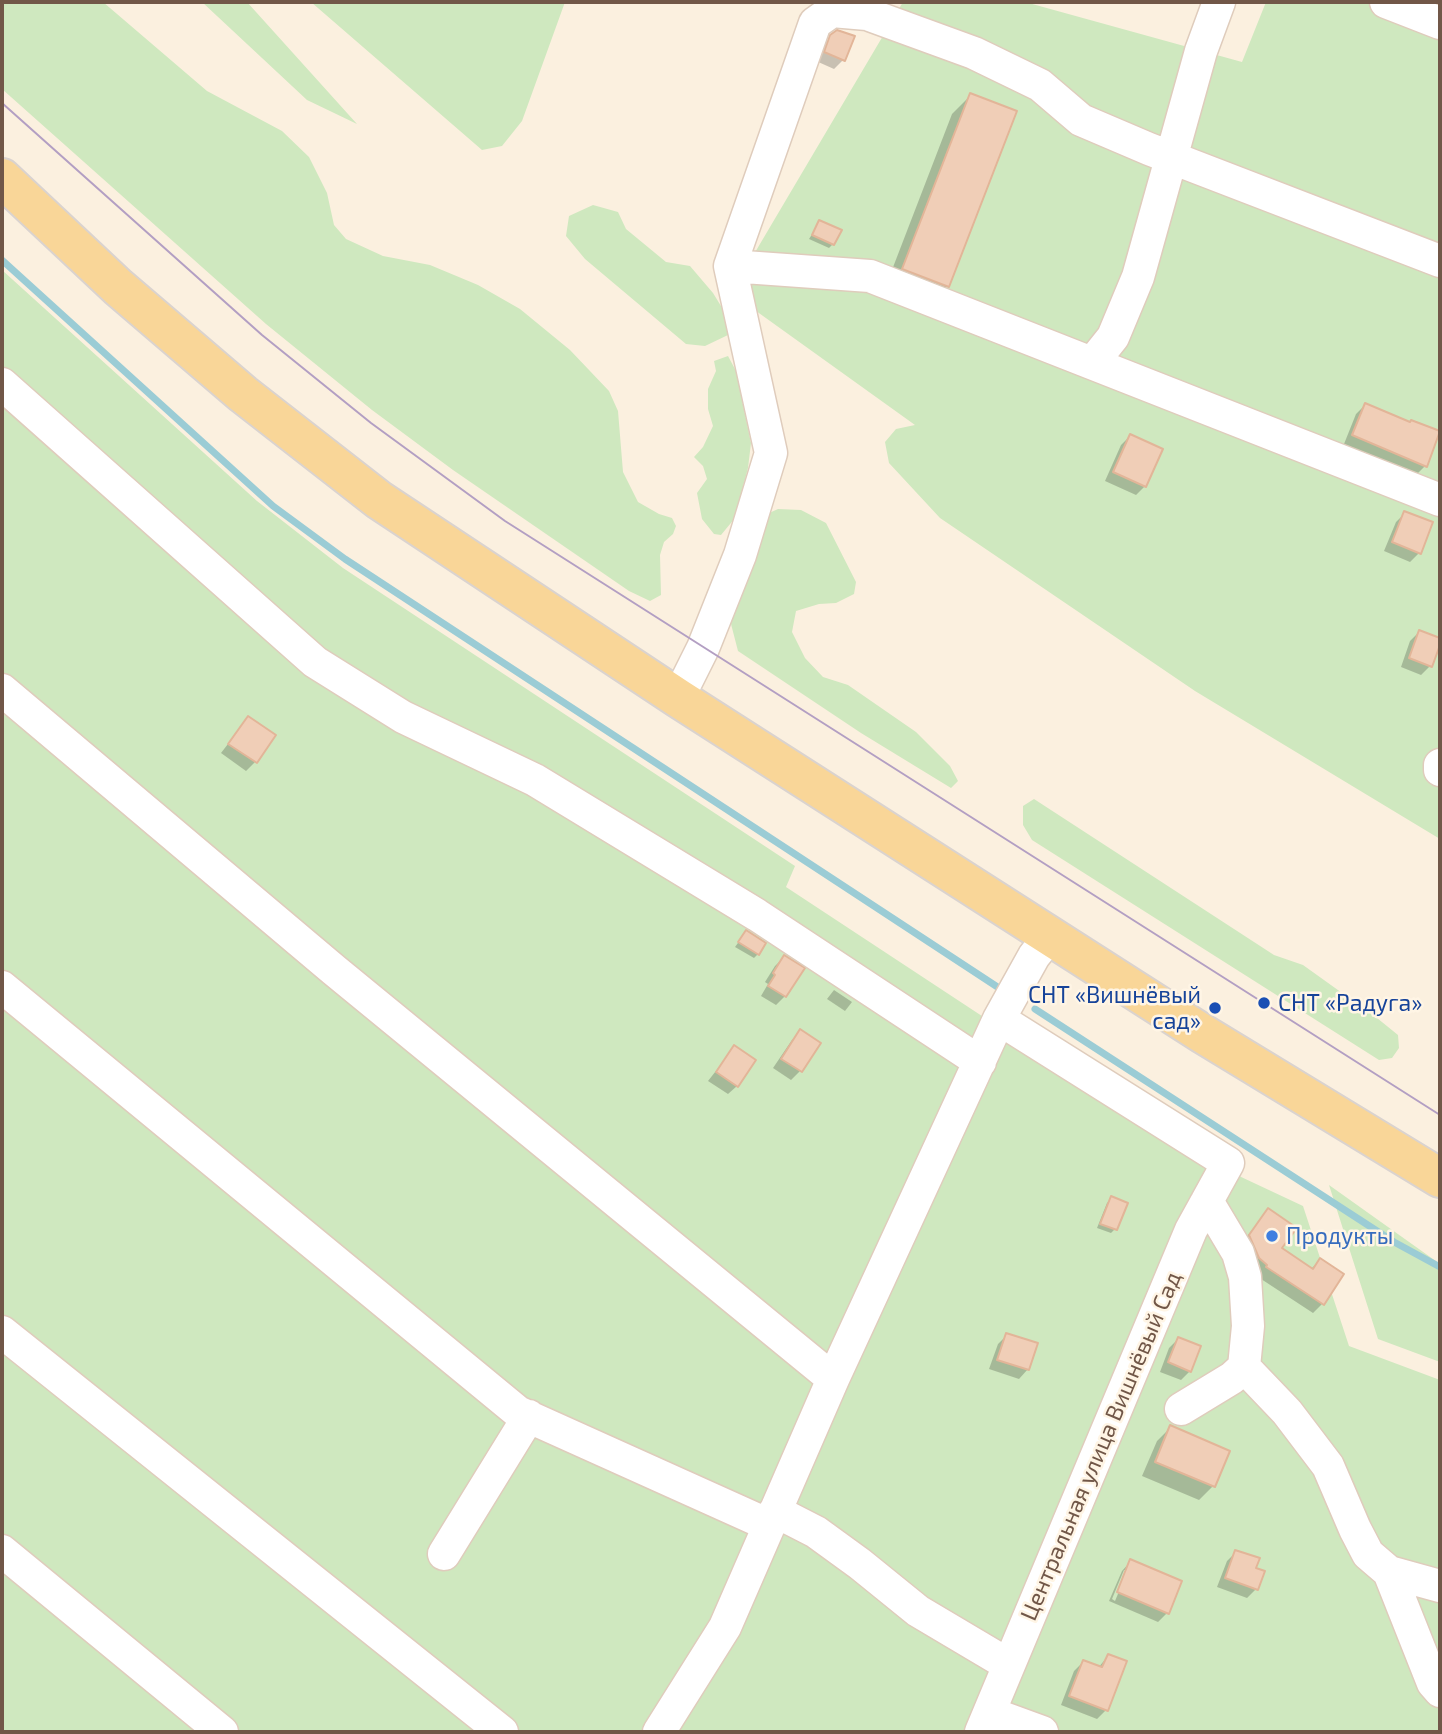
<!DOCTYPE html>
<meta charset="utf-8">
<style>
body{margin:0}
#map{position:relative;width:1442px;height:1734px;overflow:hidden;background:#fbf0df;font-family:"Exo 2",sans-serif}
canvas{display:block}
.frame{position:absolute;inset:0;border:4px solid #715748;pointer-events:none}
</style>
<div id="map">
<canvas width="1442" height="1734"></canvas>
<div class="frame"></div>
</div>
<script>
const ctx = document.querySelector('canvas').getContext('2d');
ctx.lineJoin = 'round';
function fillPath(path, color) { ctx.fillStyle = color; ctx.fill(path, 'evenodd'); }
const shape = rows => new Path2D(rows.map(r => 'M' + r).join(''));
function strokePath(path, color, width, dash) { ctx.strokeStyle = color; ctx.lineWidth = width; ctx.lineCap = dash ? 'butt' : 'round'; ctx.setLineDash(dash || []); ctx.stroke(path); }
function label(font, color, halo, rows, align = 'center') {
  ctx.font = font + ' "Exo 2",sans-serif'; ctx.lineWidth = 5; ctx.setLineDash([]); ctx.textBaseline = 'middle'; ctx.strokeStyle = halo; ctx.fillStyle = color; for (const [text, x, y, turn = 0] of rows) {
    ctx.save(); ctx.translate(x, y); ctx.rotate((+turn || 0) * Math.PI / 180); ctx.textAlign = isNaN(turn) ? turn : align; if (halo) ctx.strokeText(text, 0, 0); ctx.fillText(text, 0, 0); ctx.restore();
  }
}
const green = shape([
 [2,2,103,2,207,91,282,131,309,157,327,193,334,225,346,239,383,256,430,265,478,285,520,309,570,350,609,391,618,411,623,472,638,502,659,514,672,518,676,526,673,534,664,542,660,555,661,595,650,601,629,591,453,470,372,410,266,324,2,89],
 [202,2,247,2,357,124,307,100],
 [311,2,565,2,522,121,502,146,482,150],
 [903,2,1025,2,1242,62,1266,2,1440,2,1440,839,1195,691,940,518,889,463,885,442,896,429,915,425,731,293],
 [593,205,618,212,626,229,666,262,690,266,713,293,732,324,728,335,705,346,686,344,585,259,566,236,569,216],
 [2,270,257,501,343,568,795,866,786,887,1190,1153,1303,1206,1349,1346,1440,1380,1440,1732,2,1732],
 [728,356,736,371,751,443,748,468,735,518,721,535,714,534,702,519,697,493,707,479,703,466,694,457,703,447,713,426,708,409,708,389,716,371,714,361],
 [778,509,801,510,826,523,856,582,854,594,836,603,819,604,796,611,792,632,805,658,823,677,848,685,916,732,950,766,958,781,951,788,861,733,738,651,731,624,737,594,767,514],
 [1034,799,1274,955,1303,965,1377,1018,1398,1035,1399,1048,1392,1058,1379,1060,1032,840,1023,825,1023,806],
 [1329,1185,1440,1264,1440,1362,1378,1339]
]);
const shadow = shape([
 [832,36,843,60,834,69,816,61,822,46],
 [971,95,947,286,929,305,885,288,952,114],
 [820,222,833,244,829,248,809,239],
 [1365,405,1409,424,1425,466,1416,475,1344,444,1356,414],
 [1130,436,1145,486,1136,495,1105,481,1121,445],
 [1405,513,1419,553,1410,562,1384,551,1396,522],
 [1419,632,1440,640,1430,666,1421,675,1401,667,1410,641],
 [248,718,255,762,246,771,221,753],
 [746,932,758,954,754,958,735,947],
 [784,957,785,996,776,1005,761,996,768,984,765,982,775,966],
 [834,990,852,1002,845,1011,827,999],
 [801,1031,819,1043,800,1071,791,1080,773,1068,792,1040],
 [734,1048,737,1086,728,1094,708,1081],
 [1111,1199,1126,1204,1115,1229,1111,1233,1097,1228,1107,1203],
 [1268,1210,1280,1249,1310,1270,1320,1260,1322,1304,1313,1313,1258,1277,1240,1245],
 [1007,1335,1028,1369,1019,1379,989,1369,998,1344],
 [1178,1339,1190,1371,1181,1380,1160,1372,1169,1348],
 [1171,1427,1228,1452,1213,1486,1199,1500,1142,1476,1157,1441],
 [1236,1552,1256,1589,1247,1598,1217,1587,1227,1561],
 [1131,1561,1167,1613,1158,1622,1109,1601,1122,1571],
 [1124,1570,1128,1570,1115,1601,1112,1599],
 [1108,1656,1106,1710,1097,1719,1061,1705,1074,1671,1083,1662,1098,1668]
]);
const stream = shape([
 [2,260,273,506,345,559,999,988],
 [1035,1009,1394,1242,1440,1267]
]);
const building = shape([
 [837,30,855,36,845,61,824,52,830,35,837,30],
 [970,93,1017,111,949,287,902,269,970,93],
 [819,220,842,230,834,245,812,235,819,220],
 [1365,403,1410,422,1411,420,1440,431,1427,467,1352,435,1365,403],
 [1130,434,1163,449,1146,487,1113,472,1130,434],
 [1404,511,1433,522,1421,554,1392,542,1404,511],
 [1419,630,1440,638,1440,645,1432,667,1409,658,1419,630],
 [248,716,276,735,257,763,228,744,248,716],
 [746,930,766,943,759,955,738,942,746,930],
 [784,955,805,968,786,997,768,986,775,975,773,973,784,955],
 [800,1029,821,1043,802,1072,781,1059,800,1029],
 [734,1045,756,1060,738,1087,716,1072,734,1045],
 [1111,1196,1128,1203,1117,1230,1100,1224,1111,1196],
 [1268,1208,1297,1228,1282,1248,1313,1269,1320,1258,1344,1274,1324,1305,1266,1267,1267,1265,1259,1258,1249,1235,1268,1208],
 [1006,1333,1038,1343,1029,1370,997,1360,1006,1333],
 [1178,1337,1201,1346,1191,1372,1168,1362,1178,1337],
 [1170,1425,1230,1451,1215,1487,1155,1462,1170,1425],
 [1235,1550,1260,1558,1256,1568,1265,1571,1258,1590,1225,1578,1235,1550],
 [1130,1559,1182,1581,1169,1614,1117,1592,1130,1559],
 [1108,1654,1127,1661,1108,1711,1069,1696,1083,1660,1102,1667,1108,1654]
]);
const minor = shape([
 [1386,2,1440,23],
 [730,266,815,23,832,11,867,14,974,53,1040,85,1081,120,1149,149,1440,261],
 [1093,362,1113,337,1138,277,1201,51,1219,2],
 [2,384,315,662,403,717,535,780,757,915,980,1062],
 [2,690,334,970,833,1379],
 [678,698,703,648,740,555,771,453,730,266,870,276,1440,500],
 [1440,765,1440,770],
 [2,987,518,1412,769,1525],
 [1207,1201,1238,1253,1245,1277,1248,1326,1244,1367,1287,1412,1328,1466,1355,1529,1368,1554,1389,1572,1440,1586],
 [2,1332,502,1732],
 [1181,1409,1232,1378,1244,1367],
 [775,1511,816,1532,860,1564,918,1611,1009,1665],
 [2,1551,222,1732],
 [444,1554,529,1416],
 [1389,1572,1433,1683,1440,1691],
 [990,1713,1042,1732],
 [659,1732,725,1627,833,1379,999,1019,1034,956,1050,936],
 [981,1732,1191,1230,1228,1163,999,1019]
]);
const major = shape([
 [2,178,118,287,243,394,379,500,678,698,1203,1034,1440,1178]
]);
const tram = shape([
 [2,103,262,335,371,423,505,521,1440,1115]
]);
const markers = [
 [1264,1003,7,"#1a4fb4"],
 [1215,1008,7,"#1a4fb4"],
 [1272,1236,7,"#3f7fe0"]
];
const transitNames = [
 ["СНТ «Вишнёвый",1201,995],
 ["сад»",1201,1021],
 ["СНТ «Радуга»",1278,1003,"left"]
];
const shopNames = [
 ["Продукты",1286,1236]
];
const streetNames = [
 ["Центральная улица Вишнёвый Сад",1101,1446,-67]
];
fillPath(green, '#cfe8bf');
fillPath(shadow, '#0003');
strokePath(stream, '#9bccd5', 7);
fillPath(building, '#f0ceb7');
strokePath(building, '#e2b598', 2);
strokePath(minor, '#dfccbc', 35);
strokePath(major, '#dad3cf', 42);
strokePath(minor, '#fff', 32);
strokePath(major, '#f9d698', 38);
strokePath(tram, '#b39fc3', 2);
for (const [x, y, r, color] of markers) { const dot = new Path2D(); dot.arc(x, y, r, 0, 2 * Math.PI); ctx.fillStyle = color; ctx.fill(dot); strokePath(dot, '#fff5e5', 2.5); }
label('23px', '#164399', '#fff5e5', transitNames, 'right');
label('23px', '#366cbe', '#fff5e5', shopNames, 'left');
label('23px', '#715748', '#fff5e5', streetNames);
</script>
